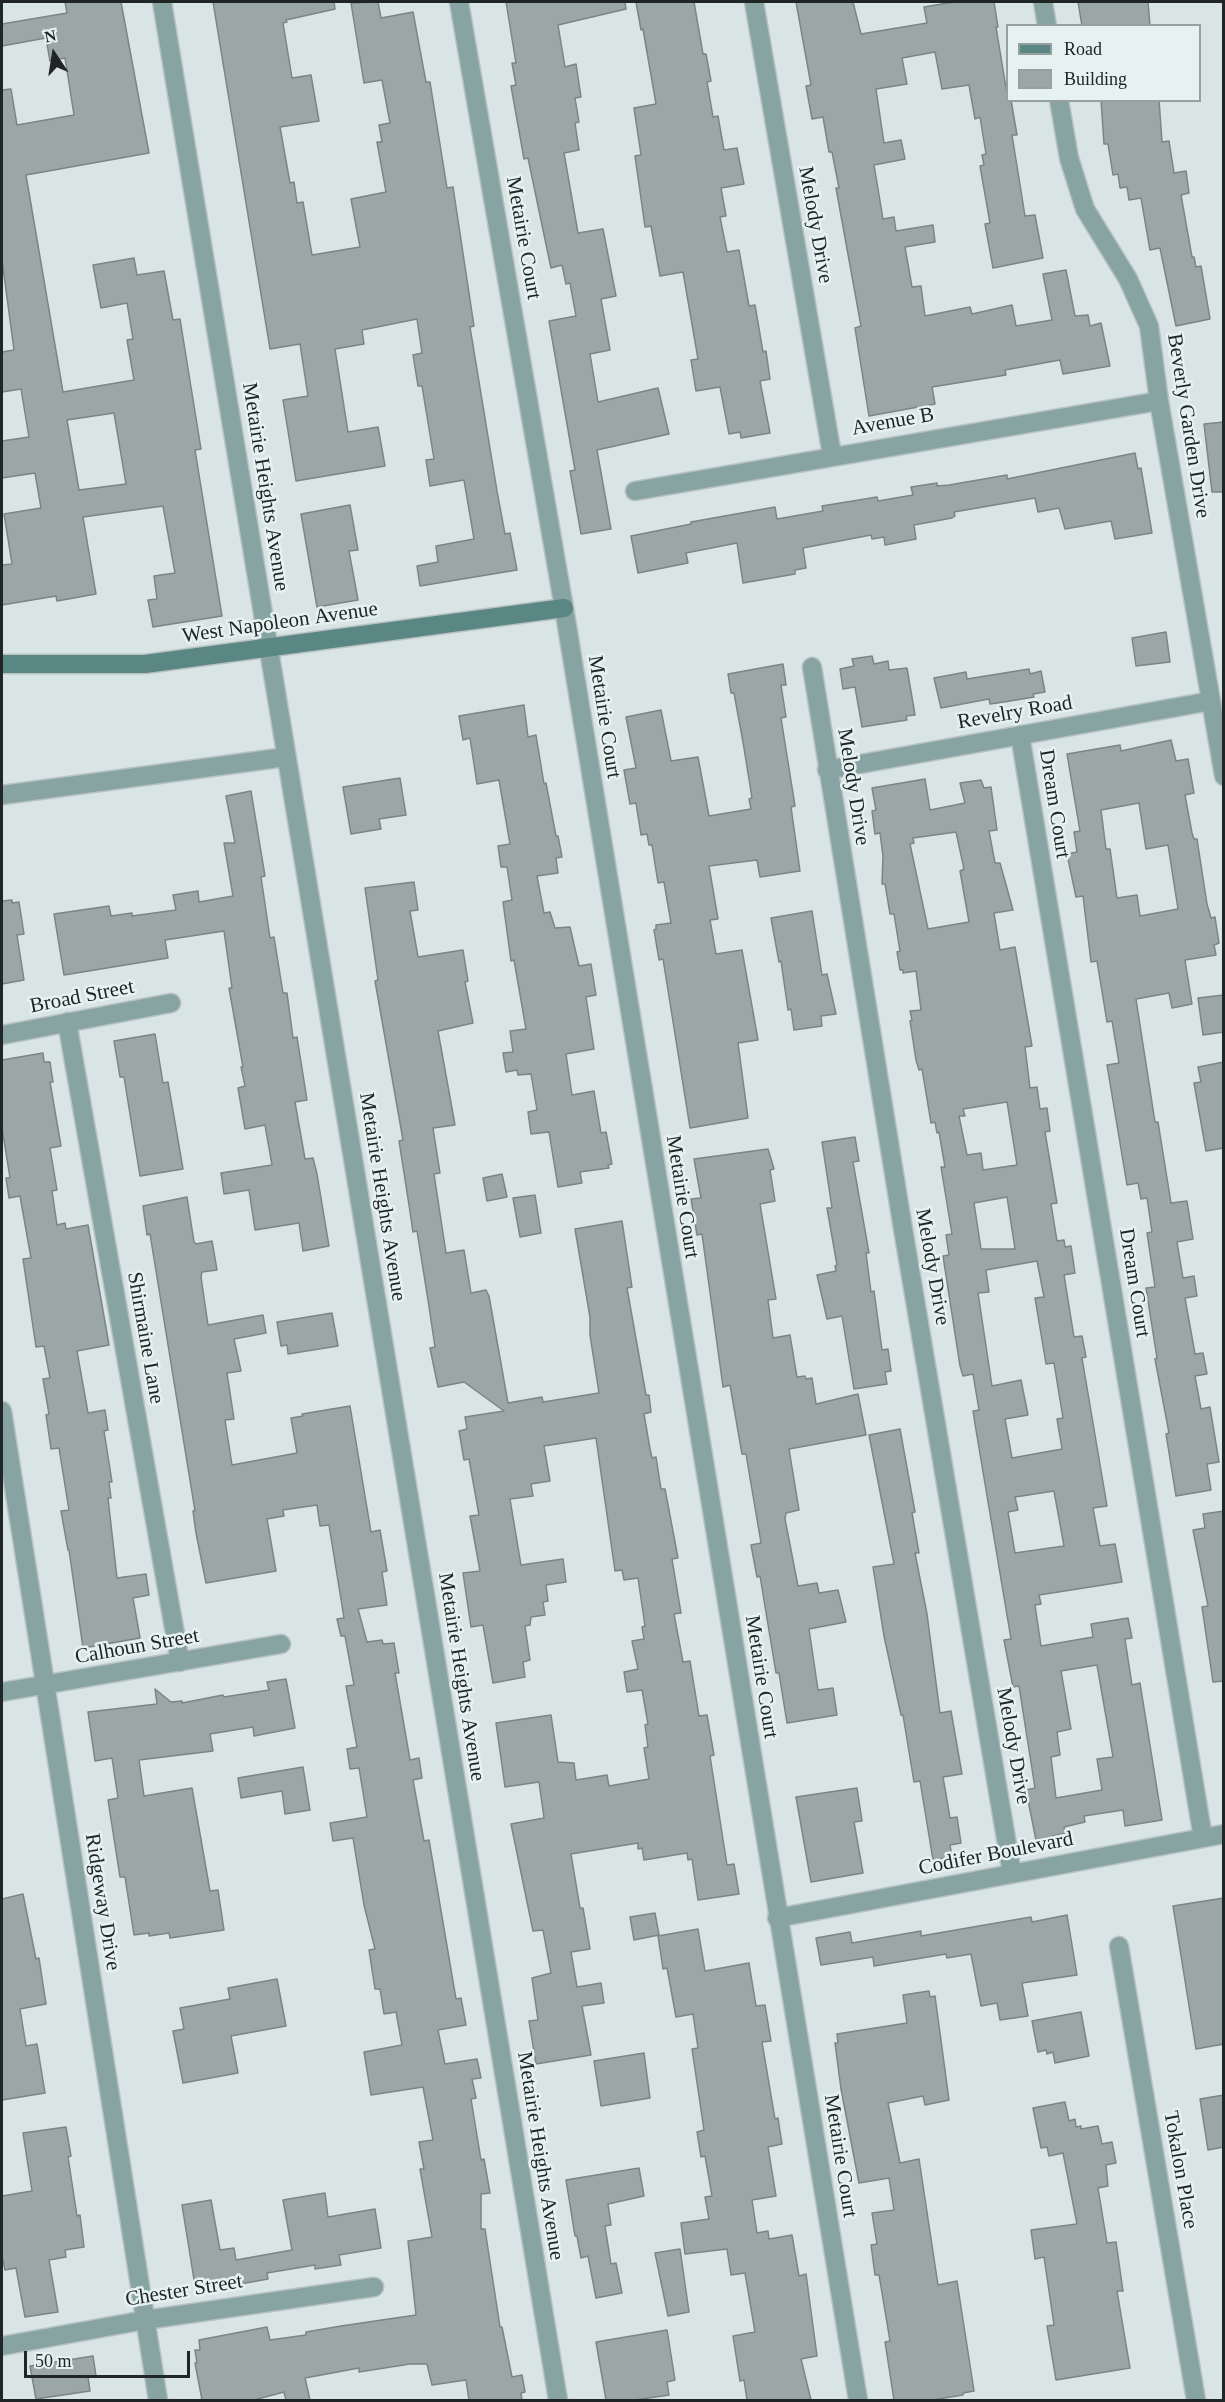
<!DOCTYPE html>
<style>
body{margin:0}
#map{position:relative;width:1225px;height:2402px;overflow:hidden;background:#d9e5e4;font-family:"Times New Roman",serif}
canvas{display:block}
.frame{position:absolute;inset:0;border:3px solid #202525;pointer-events:none}
.legend{position:absolute;left:1006px;top:24px;width:195px;height:78px;box-sizing:border-box;background:#e6f2f1;border:2px solid #97a09f;margin:0;padding:8px 10px;list-style:none;font-size:18px;color:#202525}
.legend li{display:flex;align-items:center;gap:12px;height:30px}
.legend b{width:30px;border:2px solid #97a09f}
.north{position:absolute;left:24px;top:24px;width:60px;height:60px;-webkit-text-stroke:4px #e6f2f1;paint-order:stroke;rotate:348deg;font-size:16px;font-weight:700;line-height:24px;text-align:center;color:#202525}
.north::after{content:'';display:block;margin:auto;width:21px;height:27px;background:#202525;clip-path:polygon(50% 0,100% 100%,50% 72%,0 100%)}
.scale{position:absolute;left:24px;top:2351px;width:166px;height:27px;box-sizing:border-box;border:3px solid #202525;border-top:0;padding-left:8px;font-size:18px;line-height:21px;white-space:nowrap;color:#202525;-webkit-text-stroke:4px #e6f2f1;paint-order:stroke}
</style>
<div id="map">
<canvas width="1225" height="2402"></canvas>
<div class="frame"></div>
<ul class="legend">
<li><b style="height:8px;background:#5a8683"></b>Road</li>
<li><b style="height:16px;background:#9ba7a6"></b>Building</li>
</ul>
<div class="north">N</div>
<div class="scale">50 m</div>
</div>
<script>
const ctx = document.querySelector('canvas').getContext('2d');
ctx.lineJoin = 'round';
function fillPath(path, color) { ctx.fillStyle = color; ctx.fill(path, 'evenodd'); }
const shape = rows => new Path2D(rows.map(r => 'M' + r).join(''));
function strokePath(path, color, width, dash) { ctx.strokeStyle = color; ctx.lineWidth = width; ctx.lineCap = dash ? 'butt' : 'round'; ctx.setLineDash(dash || []); ctx.stroke(path); }
function label(font, color, halo, rows, align = 'center') {
  ctx.font = font + ' "Times New Roman",serif'; ctx.lineWidth = 5; ctx.setLineDash([]); ctx.textBaseline = 'middle'; ctx.strokeStyle = halo; ctx.fillStyle = color; for (const [text, x, y, turn = 0] of rows) {
    ctx.save(); ctx.translate(x, y); ctx.rotate((+turn || 0) * Math.PI / 180); ctx.textAlign = isNaN(turn) ? turn : align; if (halo) ctx.strokeText(text, 0, 0); ctx.fillText(text, 0, 0); ctx.restore();
  }
}
const building = shape([
 [65,2,121,2,149,153,26,175,63,392,134,380,127,340,133,339,127,303,101,308,93,265,134,258,137,275,164,271,173,320,180,319,190,381,201,449,195,450,222,616,153,627,148,600,157,599,154,576,175,573,163,506,83,517,96,594,57,601,56,596,2,605,2,565,12,564,4,514,41,508,35,473,2,478,2,441,29,437,21,389,2,392,2,352,14,350,2,260,2,90,11,89,17,125,74,115,65,58,50,61,46,38,2,46,2,24,67,13,65,2],
 [114,413,126,484,79,490,67,420,114,413],
 [213,2,334,2,335,9,286,20,287,22,283,23,292,78,311,75,319,121,280,127,290,183,294,182,297,203,303,202,312,255,360,247,351,199,386,192,377,142,382,142,379,125,390,123,382,80,364,83,351,3,378,2,381,18,413,12,426,82,430,82,447,188,453,187,474,326,470,327,497,491,505,534,510,533,517,570,420,586,417,566,438,562,436,546,474,539,464,480,430,486,426,460,434,459,422,386,418,386,413,355,422,353,417,319,362,330,364,344,335,349,348,432,378,427,385,466,296,481,283,400,308,396,300,344,270,349,213,2],
 [506,2,625,2,626,9,558,25,565,67,576,64,581,97,575,98,579,122,575,123,579,150,564,153,578,233,603,229,616,296,601,299,610,350,590,354,598,402,658,388,669,434,597,450,611,529,581,534,570,471,575,470,549,321,576,316,570,283,566,284,562,265,551,268,528,158,524,159,511,86,516,85,512,63,516,63,506,2],
 [636,2,694,2,703,54,706,54,711,81,707,82,713,117,718,116,724,150,737,148,744,184,721,188,726,216,720,217,727,252,739,250,749,306,755,305,763,352,766,351,770,379,760,381,770,433,741,438,740,432,729,434,720,387,696,391,691,360,698,359,683,272,660,276,651,226,645,227,635,156,641,155,634,108,656,104,643,29,641,30,636,2],
 [796,2,853,2,861,34,927,23,924,7,954,2,994,2,998,27,996,27,1008,100,1011,100,1017,135,1012,135,1025,216,1035,215,1043,258,993,268,985,224,990,223,980,166,984,165,982,155,986,154,980,117,975,119,969,85,942,89,935,52,902,58,907,84,876,89,884,143,901,140,905,159,874,165,883,219,894,217,896,231,933,225,935,242,905,247,912,287,921,286,925,316,970,307,972,314,1012,305,1016,326,1052,320,1043,274,1066,270,1075,316,1088,315,1090,326,1101,323,1110,366,1063,374,1060,360,1005,370,1006,375,932,387,935,404,869,416,855,328,861,326,836,188,839,188,832,152,829,152,823,117,812,119,806,86,811,85,796,2],
 [1078,2,1148,2,1150,26,1082,26,1078,2],
 [1101,100,1159,100,1162,142,1169,141,1174,173,1186,171,1189,193,1181,195,1192,257,1194,257,1196,267,1201,266,1210,319,1176,326,1160,248,1150,250,1141,198,1129,200,1127,187,1120,188,1118,174,1113,175,1108,144,1104,144,1101,100],
 [1224,422,1224,492,1212,492,1204,424,1224,422],
 [1135,453,1138,469,1141,468,1152,533,1115,539,1111,521,1065,529,1059,508,1038,512,1035,498,954,512,955,516,952,518,914,525,916,539,885,545,884,537,872,539,871,535,803,548,806,568,795,570,795,574,743,583,737,543,686,553,688,563,638,573,631,536,691,524,691,522,775,507,777,519,823,511,822,506,877,497,878,501,913,495,911,487,937,483,937,486,949,485,1007,475,1007,479,1135,453],
 [350,505,358,550,349,551,358,600,317,607,301,514,350,505],
 [1166,632,1170,662,1136,666,1132,638,1166,632],
 [872,656,874,664,888,661,889,670,907,668,915,715,906,716,907,720,862,727,855,687,843,689,840,669,854,666,852,659,872,656],
 [783,664,786,685,781,685,786,717,781,718,795,806,791,807,800,871,760,877,757,860,709,866,718,919,710,920,716,954,742,950,758,1040,738,1043,748,1118,690,1128,663,959,659,960,654,930,656,929,656,925,671,923,664,882,658,883,652,845,649,845,647,834,641,835,636,803,630,804,624,770,636,768,626,717,661,710,671,761,698,757,709,816,751,809,749,799,752,798,743,742,734,693,731,693,728,674,783,664],
 [1029,669,1030,674,1041,671,1045,692,1033,694,1034,697,1004,702,990,704,989,699,941,708,934,678,966,672,967,679,1029,669],
 [524,705,528,737,536,735,544,784,546,783,556,836,558,836,562,857,556,858,558,873,537,876,544,913,550,912,555,928,570,927,579,966,591,964,596,995,586,997,594,1049,566,1054,572,1095,594,1091,601,1133,606,1132,612,1164,608,1165,609,1168,580,1172,582,1183,558,1187,549,1132,531,1134,528,1112,537,1110,531,1074,518,1075,517,1070,506,1072,503,1053,513,1052,510,1031,526,1029,514,960,511,961,503,902,512,900,507,867,501,867,498,846,510,844,499,780,477,784,470,738,463,740,459,716,524,705],
 [1171,740,1176,761,1188,759,1194,793,1185,795,1192,833,1194,839,1197,839,1207,904,1211,918,1215,917,1219,943,1214,945,1216,955,1185,960,1192,1004,1172,1008,1169,993,1136,999,1155,1122,1158,1122,1171,1203,1187,1201,1193,1239,1177,1242,1183,1278,1194,1276,1197,1296,1185,1298,1195,1354,1203,1353,1207,1374,1195,1376,1201,1409,1210,1407,1219,1462,1207,1464,1211,1490,1176,1496,1166,1434,1169,1433,1155,1359,1157,1358,1146,1288,1155,1287,1147,1233,1152,1232,1147,1198,1141,1199,1138,1183,1127,1185,1107,1065,1119,1063,1112,1021,1107,1022,1097,961,1091,962,1083,896,1076,897,1067,854,1077,852,1074,832,1080,831,1067,754,1120,745,1121,751,1171,740],
 [1139,803,1146,849,1168,845,1178,909,1140,916,1137,895,1117,898,1110,849,1106,849,1101,810,1139,803],
 [400,778,406,815,379,819,381,829,351,834,343,787,400,778],
 [925,779,930,810,965,803,960,783,981,780,984,788,991,787,997,830,989,831,995,863,1000,863,1013,910,994,913,1000,950,1015,947,1032,1046,1025,1047,1030,1088,1037,1087,1040,1109,1047,1108,1050,1131,1045,1132,1057,1203,1051,1204,1057,1241,1064,1240,1065,1247,1071,1246,1075,1273,1064,1275,1074,1337,1082,1336,1086,1357,1082,1358,1107,1506,1093,1508,1100,1546,1115,1544,1122,1582,1039,1595,1041,1604,1035,1605,1041,1646,1093,1637,1091,1624,1128,1618,1132,1638,1125,1639,1132,1685,1140,1683,1162,1820,1125,1826,1123,1810,1084,1816,1085,1822,1064,1827,1066,1833,1036,1840,1026,1790,1035,1788,1019,1686,1013,1687,1004,1640,1011,1639,975,1424,973,1411,979,1410,973,1374,963,1376,960,1366,943,1256,949,1255,946,1235,952,1234,941,1167,945,1167,939,1132,937,1133,935,1122,931,1123,922,1069,919,1070,916,1060,910,1021,912,1020,910,1011,921,1010,916,971,903,973,903,970,900,970,897,952,900,951,894,914,890,914,885,884,882,884,883,856,880,833,875,834,872,811,876,810,872,788,925,779],
 [956,832,964,869,960,871,969,922,928,929,910,844,914,843,913,838,956,832],
 [1007,1102,1017,1165,983,1170,981,1153,967,1155,959,1116,965,1116,963,1109,1007,1102],
 [1007,1197,1015,1249,981,1249,974,1203,1007,1197],
 [1037,1261,1044,1297,1035,1298,1046,1364,1054,1363,1063,1418,1057,1419,1062,1449,1012,1458,1005,1419,1028,1415,1021,1380,992,1386,978,1293,989,1292,986,1270,1037,1261],
 [1054,1491,1064,1546,1015,1553,1008,1512,1018,1510,1015,1497,1054,1491],
 [1097,1665,1113,1757,1097,1759,1102,1790,1056,1798,1051,1757,1060,1755,1057,1732,1071,1729,1061,1671,1097,1665],
 [251,791,265,876,261,877,270,938,274,937,283,993,287,993,293,1038,297,1037,307,1100,295,1102,305,1159,313,1158,317,1174,329,1246,303,1251,299,1223,255,1230,249,1190,224,1194,221,1173,272,1165,265,1125,245,1129,238,1088,245,1086,241,1067,243,1067,229,988,232,988,224,931,165,940,168,958,64,975,54,914,109,906,111,916,132,913,132,916,176,910,173,895,198,891,199,902,233,896,224,843,235,843,226,796,251,791],
 [414,882,418,910,410,911,418,957,463,950,468,981,465,982,473,1023,438,1031,455,1125,433,1128,440,1173,434,1174,446,1253,464,1250,471,1293,486,1290,489,1296,508,1403,542,1397,543,1402,599,1393,590,1335,590,1317,575,1229,622,1221,632,1287,627,1288,646,1395,649,1395,651,1412,644,1414,650,1449,652,1458,656,1457,661,1489,665,1489,678,1558,672,1559,681,1613,674,1614,683,1662,690,1661,699,1716,707,1715,714,1755,710,1756,727,1865,734,1864,739,1894,698,1900,692,1859,688,1860,687,1853,644,1860,642,1848,638,1849,638,1843,571,1854,580,1908,583,1908,590,1949,571,1952,577,1987,601,1983,604,2003,582,2006,591,2055,536,2064,529,2021,538,2020,532,1978,551,1973,543,1930,533,1931,511,1824,544,1818,539,1782,505,1787,496,1723,551,1715,558,1762,574,1763,576,1780,607,1775,609,1786,649,1779,644,1748,648,1747,645,1725,648,1724,642,1690,627,1692,624,1672,638,1669,632,1641,644,1639,642,1627,645,1626,638,1578,624,1580,622,1570,615,1571,596,1438,544,1446,550,1481,531,1484,533,1496,510,1499,521,1565,563,1559,566,1582,546,1585,548,1601,543,1602,545,1615,531,1617,530,1625,525,1626,530,1660,523,1662,525,1677,493,1683,483,1625,471,1627,463,1573,480,1571,470,1516,479,1515,469,1459,464,1460,459,1431,467,1429,465,1417,504,1411,464,1382,438,1387,430,1348,435,1347,428,1300,417,1231,413,1232,409,1205,399,1141,403,1140,375,981,378,980,365,888,414,882],
 [12,900,12,903,19,902,24,934,17,935,24,980,2,984,2,901,12,900],
 [812,911,822,975,827,974,836,1014,821,1016,822,1026,794,1030,791,1009,788,1010,781,961,779,962,771,918,812,911],
 [1224,995,1224,1032,1203,1035,1198,998,1224,995],
 [155,1034,163,1083,168,1082,183,1169,140,1176,124,1077,120,1077,114,1041,155,1034],
 [43,1053,44,1062,50,1062,53,1082,50,1082,61,1146,50,1148,57,1190,52,1191,57,1225,65,1223,66,1229,88,1225,109,1345,77,1351,88,1413,105,1410,108,1430,104,1431,112,1482,109,1482,111,1498,108,1498,117,1578,146,1574,149,1595,133,1598,140,1638,83,1648,69,1550,68,1550,61,1511,69,1510,59,1448,51,1449,46,1415,49,1414,43,1379,50,1378,44,1346,36,1347,23,1259,31,1258,20,1196,9,1198,6,1178,10,1178,2,1128,2,1060,43,1053],
 [1224,1062,1224,1148,1206,1151,1194,1083,1201,1082,1198,1067,1224,1062],
 [855,1137,859,1161,853,1162,869,1253,866,1253,871,1292,874,1291,882,1350,888,1349,891,1371,885,1372,887,1384,854,1389,842,1316,827,1319,817,1275,836,1271,835,1266,837,1265,827,1208,832,1208,822,1142,855,1137],
 [768,1149,774,1169,770,1170,775,1201,760,1204,776,1299,768,1300,773,1338,790,1335,797,1377,805,1376,806,1379,812,1378,816,1404,858,1394,866,1435,789,1449,799,1510,786,1513,785,1519,798,1586,817,1583,819,1593,838,1590,846,1622,809,1629,818,1690,833,1688,837,1715,787,1723,779,1673,776,1673,760,1576,757,1577,751,1545,761,1543,746,1454,742,1454,730,1385,723,1387,702,1234,697,1235,691,1199,701,1198,694,1159,768,1149],
 [502,1174,507,1197,487,1201,483,1178,502,1174],
 [535,1195,541,1233,520,1237,513,1198,535,1195],
 [187,1197,194,1242,196,1244,212,1241,217,1270,202,1272,201,1277,208,1325,263,1315,266,1333,234,1339,241,1371,227,1373,234,1419,225,1420,232,1465,297,1453,291,1418,303,1416,302,1414,350,1406,371,1532,380,1530,387,1571,382,1572,387,1605,358,1609,367,1642,382,1640,383,1644,394,1643,399,1673,395,1673,410,1760,419,1758,422,1778,413,1780,424,1841,429,1840,456,1999,461,1998,466,2025,438,2030,445,2064,477,2059,481,2078,472,2079,476,2098,471,2099,481,2160,484,2159,490,2193,481,2194,481,2229,485,2229,500,2327,502,2327,512,2377,522,2375,525,2392,521,2393,522,2400,469,2400,466,2380,432,2385,427,2364,410,2364,359,2372,359,2368,305,2378,310,2400,286,2400,284,2392,254,2400,202,2400,195,2363,197,2363,195,2350,200,2350,199,2340,267,2327,270,2340,306,2335,306,2332,341,2326,416,2315,408,2241,432,2237,420,2169,424,2169,419,2142,433,2140,423,2087,371,2095,364,2052,402,2045,396,2012,384,2014,380,1989,375,1989,369,1950,375,1949,364,1905,353,1838,333,1841,330,1823,367,1817,359,1768,350,1769,347,1749,357,1747,346,1686,354,1685,345,1636,341,1636,337,1619,344,1618,329,1525,320,1526,317,1505,283,1510,284,1516,267,1519,276,1571,206,1583,196,1533,193,1511,195,1511,150,1234,147,1235,143,1206,187,1197],
 [332,1313,338,1346,288,1354,287,1345,281,1346,277,1322,332,1313],
 [900,1429,915,1512,912,1513,919,1553,915,1553,927,1614,940,1713,951,1711,962,1774,943,1777,950,1818,957,1817,961,1843,950,1845,952,1857,933,1860,920,1781,914,1782,903,1715,901,1715,884,1636,873,1567,894,1564,869,1435,900,1429],
 [1224,1511,1224,1681,1213,1682,1202,1607,1208,1606,1193,1530,1205,1528,1203,1514,1224,1511],
 [286,1679,295,1728,254,1736,253,1727,210,1734,213,1751,139,1760,144,1796,192,1788,210,1891,218,1890,224,1930,170,1938,169,1933,149,1936,149,1933,134,1935,125,1877,120,1877,108,1800,118,1798,112,1758,95,1761,88,1712,157,1704,155,1689,171,1702,182,1701,182,1703,223,1695,224,1697,269,1690,267,1682,286,1679],
 [303,1767,310,1810,285,1814,282,1791,241,1798,238,1778,303,1767],
 [857,1788,862,1821,854,1822,863,1873,811,1882,796,1797,857,1788],
 [23,1894,36,1959,39,1958,46,2004,20,2009,26,2046,37,2044,45,2093,2,2100,2,1899,23,1894],
 [1224,1898,1224,2044,1196,2049,1173,1906,1224,1898],
 [655,1913,659,1935,634,1940,630,1917,655,1913],
 [1067,1915,1077,1975,1022,1983,1028,2016,1000,2020,997,2003,981,2006,971,1954,947,1958,946,1954,874,1966,873,1957,821,1965,816,1938,850,1932,852,1943,921,1931,921,1936,1031,1917,1032,1922,1067,1915],
 [698,1929,705,1971,749,1963,756,2006,765,2005,771,2041,762,2042,775,2119,778,2118,782,2144,768,2147,776,2196,752,2200,757,2233,768,2231,769,2239,792,2235,799,2276,806,2274,817,2356,801,2359,811,2400,747,2400,744,2380,740,2381,733,2336,755,2332,745,2273,731,2275,727,2249,685,2254,681,2223,709,2219,705,2197,712,2196,705,2156,701,2157,697,2132,704,2130,692,2049,698,2048,693,2014,676,2017,667,1968,663,1969,658,1936,698,1929],
 [277,1979,286,2026,231,2036,238,2073,183,2083,173,2031,184,2029,180,2008,230,1999,228,1988,277,1979],
 [929,1991,930,1997,935,1996,949,2100,925,2105,923,2096,888,2103,900,2163,919,2159,938,2285,957,2281,974,2391,963,2393,963,2395,932,2400,894,2400,885,2342,890,2341,879,2275,875,2275,871,2245,877,2244,872,2213,894,2210,889,2178,859,2183,841,2089,835,2043,838,2043,837,2034,907,2023,903,1995,929,1991],
 [1081,2012,1089,2056,1055,2063,1053,2052,1047,2054,1046,2050,1038,2052,1032,2021,1081,2012],
 [644,2053,650,2098,601,2106,594,2061,644,2053],
 [1224,2095,1224,2147,1208,2150,1200,2099,1224,2095],
 [1065,2102,1069,2121,1075,2119,1076,2127,1081,2126,1081,2129,1098,2126,1102,2144,1112,2142,1116,2163,1106,2165,1108,2186,1098,2188,1107,2243,1116,2242,1123,2291,1117,2291,1130,2368,1056,2380,1047,2326,1054,2325,1044,2257,1035,2259,1031,2230,1077,2224,1063,2153,1049,2156,1047,2147,1041,2148,1033,2108,1065,2102],
 [66,2127,71,2156,68,2157,77,2216,80,2215,84,2247,65,2250,66,2257,49,2260,58,2312,25,2317,16,2268,5,2270,2,2256,2,2196,32,2191,23,2133,66,2127],
 [639,2168,644,2196,608,2204,611,2225,605,2226,611,2264,616,2263,622,2293,596,2298,588,2256,581,2258,577,2236,575,2236,566,2180,639,2168],
 [325,2193,328,2217,375,2209,381,2248,339,2255,341,2265,315,2269,315,2265,267,2273,268,2279,196,2292,182,2205,211,2200,220,2250,234,2248,236,2260,292,2250,283,2200,325,2193],
 [680,2249,689,2312,668,2316,655,2253,680,2249],
 [667,2330,675,2380,667,2382,669,2395,635,2400,606,2400,596,2342,667,2330],
 [93,2356,96,2376,88,2377,90,2391,36,2399,30,2366,93,2356]
]);
const street = shape([
 [162,2,558,2400],
 [459,2,564,608,858,2400],
 [754,2,832,455],
 [1043,2,1047,26],
 [1059,100,1069,158,1085,209,1128,279,1149,326,1159,401,1224,776],
 [635,491,1159,401],
 [812,667,903,1229,1012,1874],
 [1020,735,1203,1838],
 [827,770,1211,701],
 [2,795,286,757],
 [67,1022,180,1662],
 [2,1035,171,1003],
 [2,1411,158,2400],
 [2,1692,281,1644],
 [777,1918,1224,1834],
 [1119,1946,1196,2400],
 [2,2346,145,2320,374,2287]
]);
const secondary = shape([
 [2,664,145,664,564,608]
]);
const streetNames = [
 ["Melody Drive",815,225,80],
 ["Metairie Court",523,238,80],
 ["Avenue B",893,422,-10],
 ["Beverly Garden Drive",1188,426,81],
 ["Metairie Heights Avenue",265,487,81],
 ["West Napoleon Avenue",280,623,-8],
 ["Revelry Road",1015,713,-10],
 ["Metairie Court",604,717,81],
 ["Melody Drive",853,787,81],
 ["Dream Court",1054,804,81],
 ["Broad Street",82,997,-11],
 ["Metairie Heights Avenue",382,1197,81],
 ["Metairie Court",682,1197,81],
 ["Melody Drive",932,1267,80],
 ["Dream Court",1134,1283,81],
 ["Shirmaine Lane",145,1338,80],
 ["Calhoun Street",137,1647,-10],
 ["Metairie Heights Avenue",461,1677,81],
 ["Metairie Court",761,1677,81],
 ["Melody Drive",1013,1746,80],
 ["Codifer Boulevard",996,1854,-11],
 ["Ridgeway Drive",102,1902,81],
 ["Metairie Heights Avenue",540,2156,81],
 ["Metairie Court",840,2156,81],
 ["Tokalon Place",1180,2170,80],
 ["Chester Street",184,2291,-9]
];
fillPath(building, '#9ba7a6');
strokePath(building, '#7a8584', 1.5);
strokePath(street, '#b8c2c2', 21);
strokePath(secondary, '#b8c2c2', 21);
strokePath(street, '#87a4a2', 18);
strokePath(secondary, '#5a8683', 18);
label('21px', '#202525', '#e6f2f1', streetNames);
</script>
